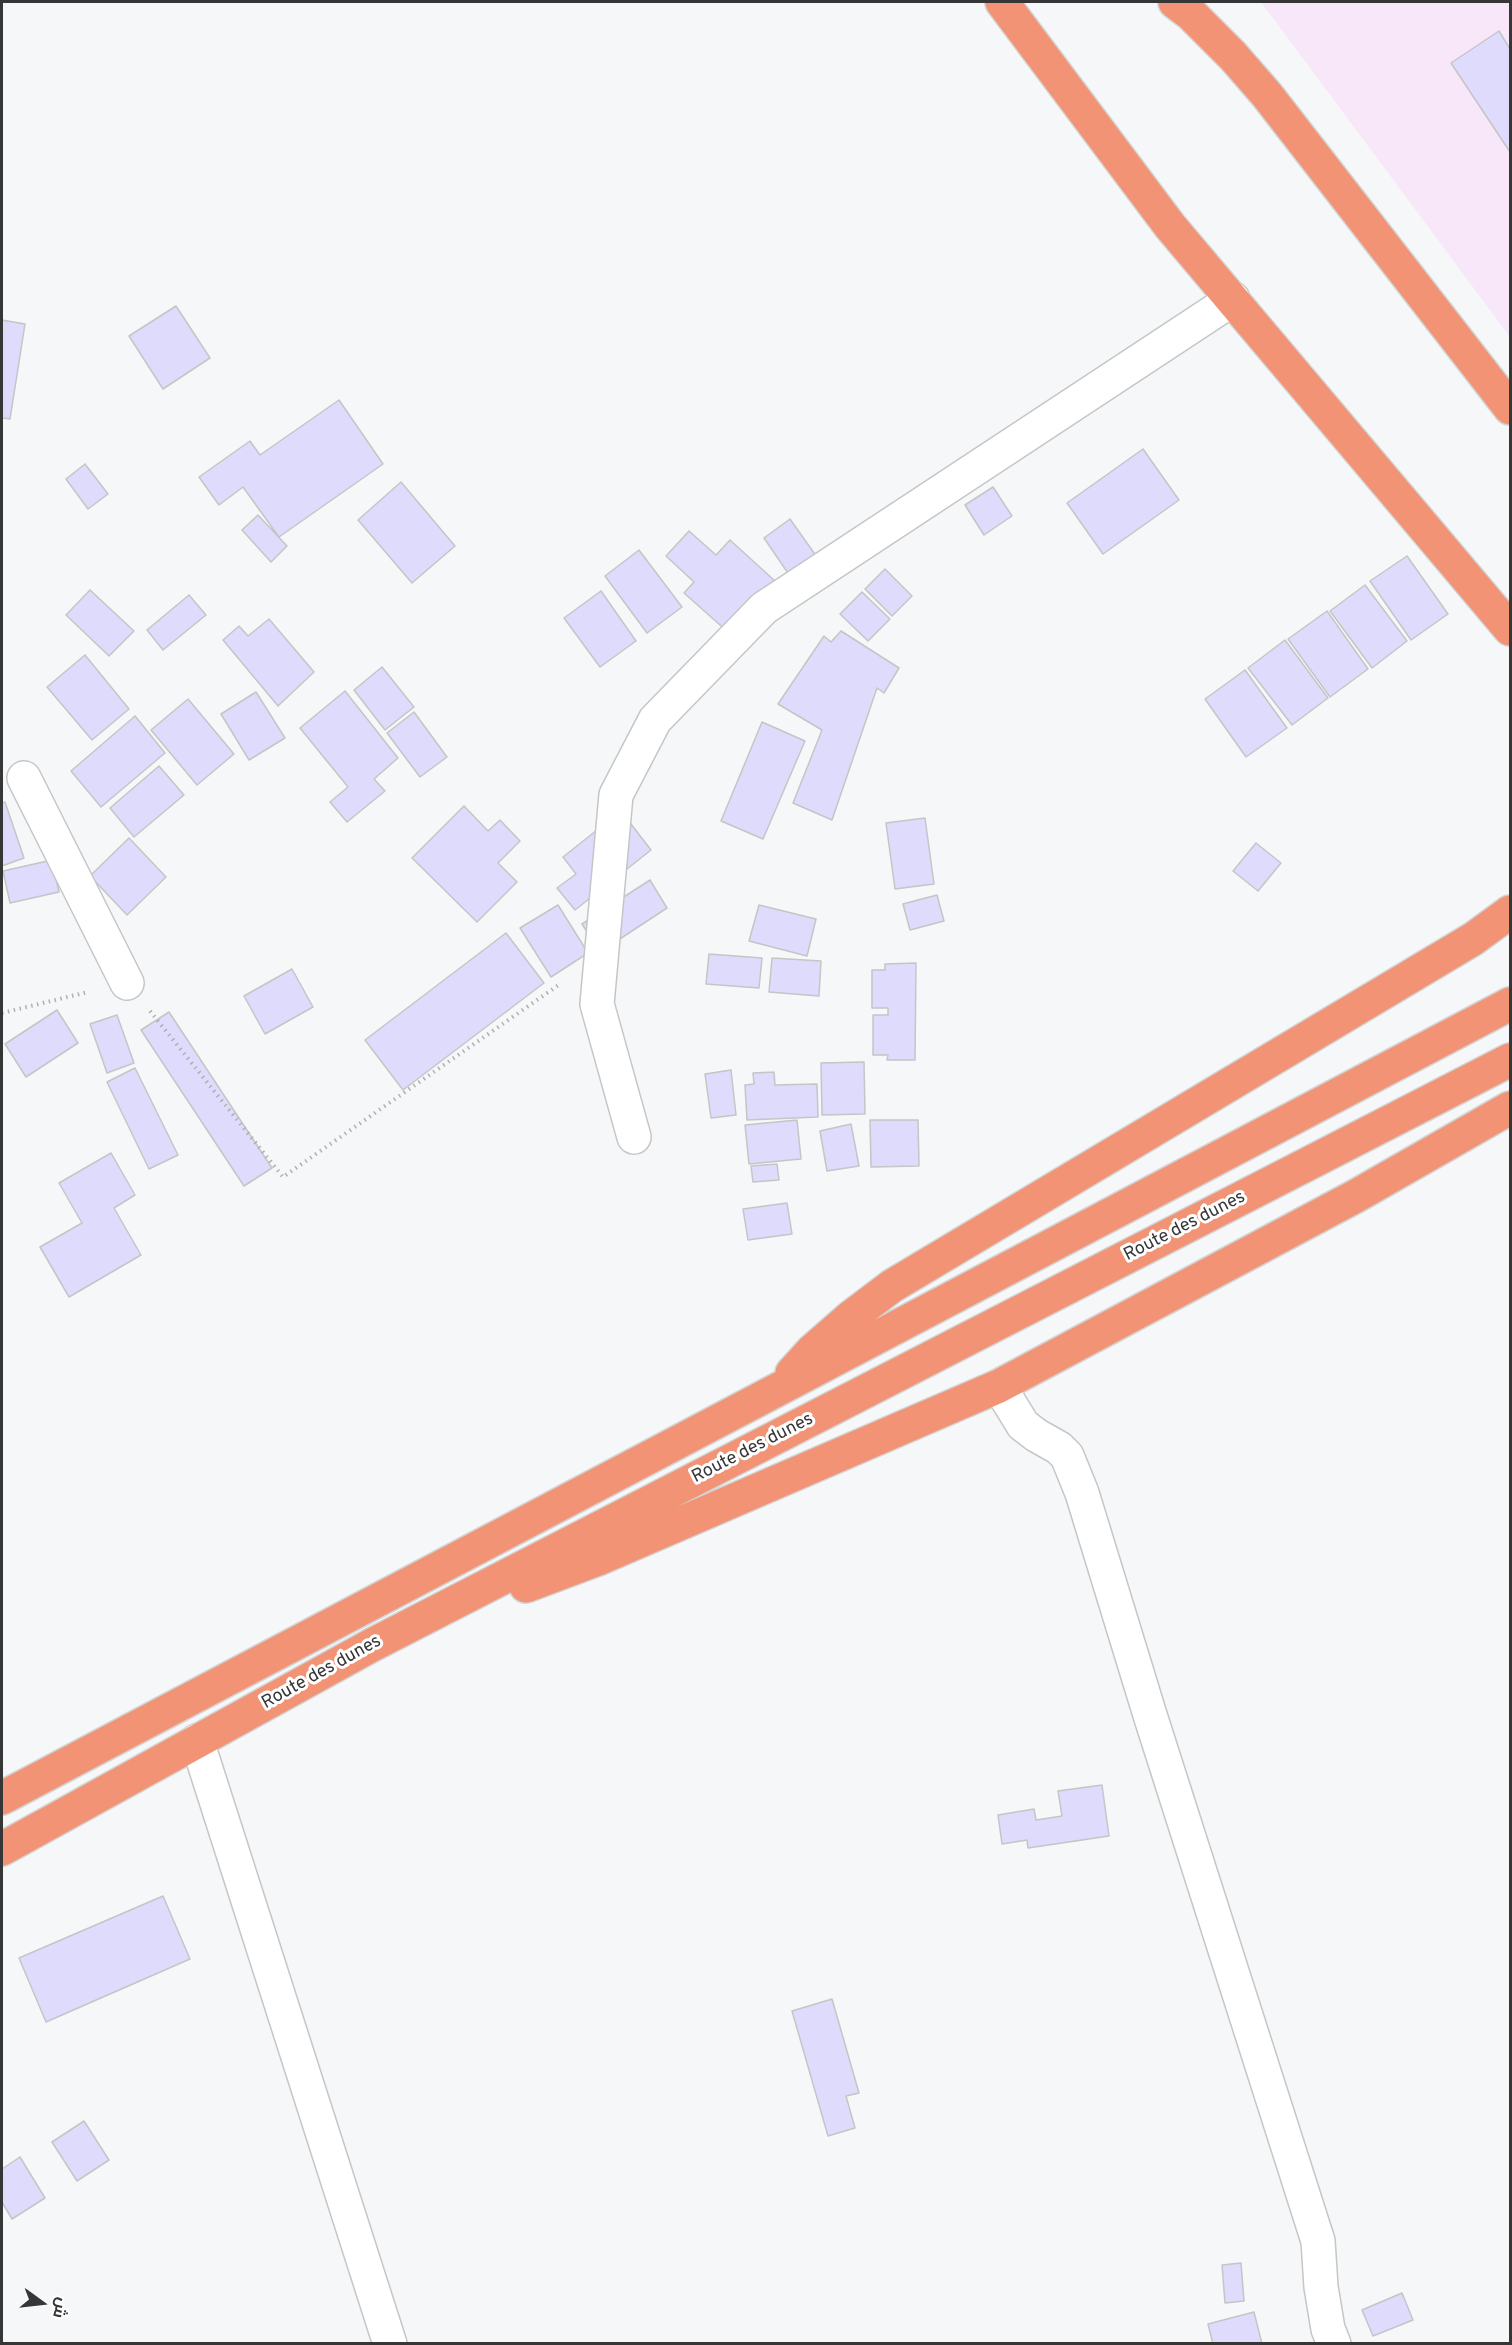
<!DOCTYPE html>
<meta charset="utf-8">
<style>
body{margin:0}
#map{position:relative;width:1512px;height:2345px;overflow:hidden;background:#f6f7f8;font-family:Overpass,Cairo,sans-serif}
canvas{display:block}
.frame{position:absolute;inset:0;border:3px solid #363637;pointer-events:none}
.north{position:absolute;left:12px;top:2273px;width:60px;height:60px;-webkit-text-stroke:4px #fff;paint-order:stroke;rotate:105deg;font-size:16px;font-weight:700;line-height:24px;text-align:center;color:#363637}
.north::after{content:'';display:block;margin:auto;width:21px;height:27px;background:#363637;clip-path:polygon(50% 0,100% 100%,50% 72%,0 100%)}
</style>
<div id="map">
<canvas width="1512" height="2345"></canvas>
<div class="frame"></div>
<div class="north">ش</div>
</div>
<script>
const ctx = document.querySelector('canvas').getContext('2d');
ctx.lineJoin = 'round';
function fillPath(path, color) { ctx.fillStyle = color; ctx.fill(path, 'evenodd'); }
const shape = rows => new Path2D(rows.map(r => 'M' + r).join(''));
function strokePath(path, color, width, dash) { ctx.strokeStyle = color; ctx.lineWidth = width; ctx.lineCap = dash ? 'butt' : 'round'; ctx.setLineDash(dash || []); ctx.stroke(path); }
function label(font, color, halo, rows, align = 'center') {
  ctx.font = font + ' Overpass,sans-serif'; ctx.lineWidth = 6; ctx.setLineDash([]); ctx.textBaseline = 'middle'; ctx.strokeStyle = halo; ctx.fillStyle = color; for (const [text, x, y, turn = 0] of rows) {
    ctx.save(); ctx.translate(x, y); ctx.rotate((+turn || 0) * Math.PI / 180); ctx.textAlign = isNaN(turn) ? turn : align; if (halo) ctx.strokeText(text, 0, 0); ctx.fillText(text, 0, 0); ctx.restore();
  }
}
const industrial = shape([
 [1261,2,1510,2,1510,337]
]);
const building = shape([
 [1499,31,1510,49,1510,152,1451,63,1499,31],
 [176,306,210,358,163,389,129,336,176,306],
 [2,320,25,324,10,419,2,418,2,320],
 [339,400,383,464,279,537,243,487,219,505,199,477,250,441,260,455,339,400],
 [1143,449,1179,500,1103,554,1067,503,1143,449],
 [85,464,108,494,88,509,66,479,85,464],
 [401,482,455,546,412,583,358,520,401,482],
 [993,487,1012,516,984,535,965,505,993,487],
 [258,515,287,546,271,562,242,530,258,515],
 [790,519,819,560,792,579,764,538,790,519],
 [689,531,716,555,730,540,775,581,729,633,684,593,694,582,666,556,689,531],
 [639,550,682,607,647,633,605,576,639,550],
 [1407,556,1448,614,1411,640,1370,581,1407,556],
 [885,569,912,596,892,616,865,589,885,569],
 [1365,585,1407,641,1372,668,1330,611,1365,585],
 [90,590,134,631,109,656,66,615,90,590],
 [601,591,636,641,600,667,564,618,601,591],
 [862,592,890,619,868,641,840,614,862,592],
 [189,595,206,615,163,650,147,630,189,595],
 [1327,611,1368,669,1330,697,1288,639,1327,611],
 [269,619,314,672,278,706,223,640,239,626,248,636,269,619],
 [841,631,899,668,884,693,877,688,832,820,793,803,822,730,778,704,824,636,831,642,841,631],
 [1285,640,1328,698,1292,725,1248,668,1285,640],
 [85,655,129,709,92,740,47,687,85,655],
 [382,667,414,707,385,730,354,690,382,667],
 [1245,670,1287,728,1246,757,1205,699,1245,670],
 [345,691,398,758,374,779,385,791,347,822,330,802,348,787,300,728,345,691],
 [256,692,285,738,249,760,221,714,256,692],
 [188,699,234,754,197,785,151,730,188,699],
 [414,712,447,757,420,777,387,733,414,712],
 [135,716,165,753,101,807,71,771,135,716],
 [762,722,805,741,763,839,721,821,762,722],
 [159,766,184,795,134,837,110,808,159,766],
 [5,802,24,858,2,866,2,803,5,802],
 [464,806,488,831,500,820,520,841,498,863,517,882,477,922,412,858,464,806],
 [621,811,651,850,575,910,557,888,576,874,563,857,621,811],
 [925,818,934,884,895,889,886,823,925,818],
 [129,838,166,877,127,915,90,876,129,838],
 [1256,843,1281,863,1258,891,1233,871,1256,843],
 [52,860,59,892,10,903,3,871,52,860],
 [650,880,667,908,600,952,582,924,650,880],
 [937,895,944,921,910,930,903,904,937,895],
 [558,905,588,953,551,977,520,928,558,905],
 [759,905,816,919,807,956,749,941,759,905],
 [506,933,544,983,403,1090,365,1040,506,933],
 [709,954,762,958,759,988,706,984,709,954],
 [772,958,821,961,819,996,769,992,772,958],
 [916,963,915,1060,887,1060,888,1055,873,1055,873,1015,888,1015,888,1008,872,1008,872,970,885,970,885,964,916,963],
 [292,969,313,1007,265,1034,244,996,292,969],
 [57,1010,78,1043,26,1077,5,1044,57,1010],
 [169,1012,272,1168,244,1186,141,1030,169,1012],
 [117,1015,134,1063,107,1073,90,1024,117,1015],
 [864,1062,865,1114,822,1115,821,1063,864,1062],
 [135,1068,178,1155,149,1169,107,1082,135,1068],
 [731,1070,736,1115,711,1118,705,1074,731,1070],
 [774,1072,775,1085,817,1084,818,1117,747,1120,745,1085,754,1084,753,1073,774,1072],
 [797,1120,801,1159,749,1164,745,1125,797,1120],
 [870,1120,918,1120,919,1166,871,1167,870,1120],
 [851,1124,859,1166,827,1171,820,1131,851,1124],
 [111,1153,135,1195,114,1208,141,1255,69,1297,40,1247,82,1223,59,1183,111,1153],
 [777,1164,779,1180,753,1182,751,1166,777,1164],
 [787,1203,792,1234,748,1240,743,1209,787,1203],
 [1102,1785,1109,1836,1028,1848,1027,1840,1002,1844,998,1815,1034,1809,1036,1820,1062,1816,1058,1791,1102,1785],
 [163,1896,190,1959,46,2022,19,1958,163,1896],
 [832,1999,859,2093,846,2096,855,2128,828,2136,792,2011,832,1999],
 [84,2121,109,2160,77,2181,52,2142,84,2121],
 [20,2157,45,2198,12,2219,2,2202,2,2169,20,2157],
 [1241,2263,1244,2301,1225,2303,1222,2265,1241,2263],
 [1402,2293,1413,2320,1373,2336,1362,2310,1402,2293],
 [1254,2312,1262,2344,1213,2344,1208,2324,1254,2312]
]);
const path = shape([
 [150,1011,283,1177,560,984],
 [2,1013,88,992]
]);
const minor = shape([
 [24,778,127,983],
 [634,1137,597,1004,616,795,655,720,764,608,1233,299],
 [999,1386,1023,1425,1036,1435,1059,1448,1067,1456,1082,1493,1150,1715,1318,2241,1321,2287,1328,2329,1334,2344],
 [197,1741,390,2344]
]);
const highway = shape([
 [1002,2,1170,226,1510,629],
 [1175,2,1191,14,1233,56,1267,95,1510,408],
 [792,1373,812,1351,851,1317,892,1286,1473,939,1510,912],
 [526,1586,598,1559,999,1386,1356,1196,1510,1108],
 [2,1798,1510,1004],
 [2,1849,372,1645,1510,1060]
]);
const streetNames = [
 ["Route des dunes",1185,1227,-27],
 ["Route des dunes",753,1449,-27],
 ["Route des dunes",322,1673,-29]
];
fillPath(industrial, '#f7e7f9');
fillPath(building, '#dedbfd');
strokePath(building, '#c5c5c6', 1.5);
strokePath(minor, '#c5c6c7', 36);
strokePath(highway, '#d3d3d3', 36);
strokePath(path, '#afb0b1', 4, [1.5, 4.5]);
strokePath(minor, '#fff', 33);
strokePath(highway, '#f29375', 33);
label('18px', '#363637', '#fff', streetNames);
</script>
